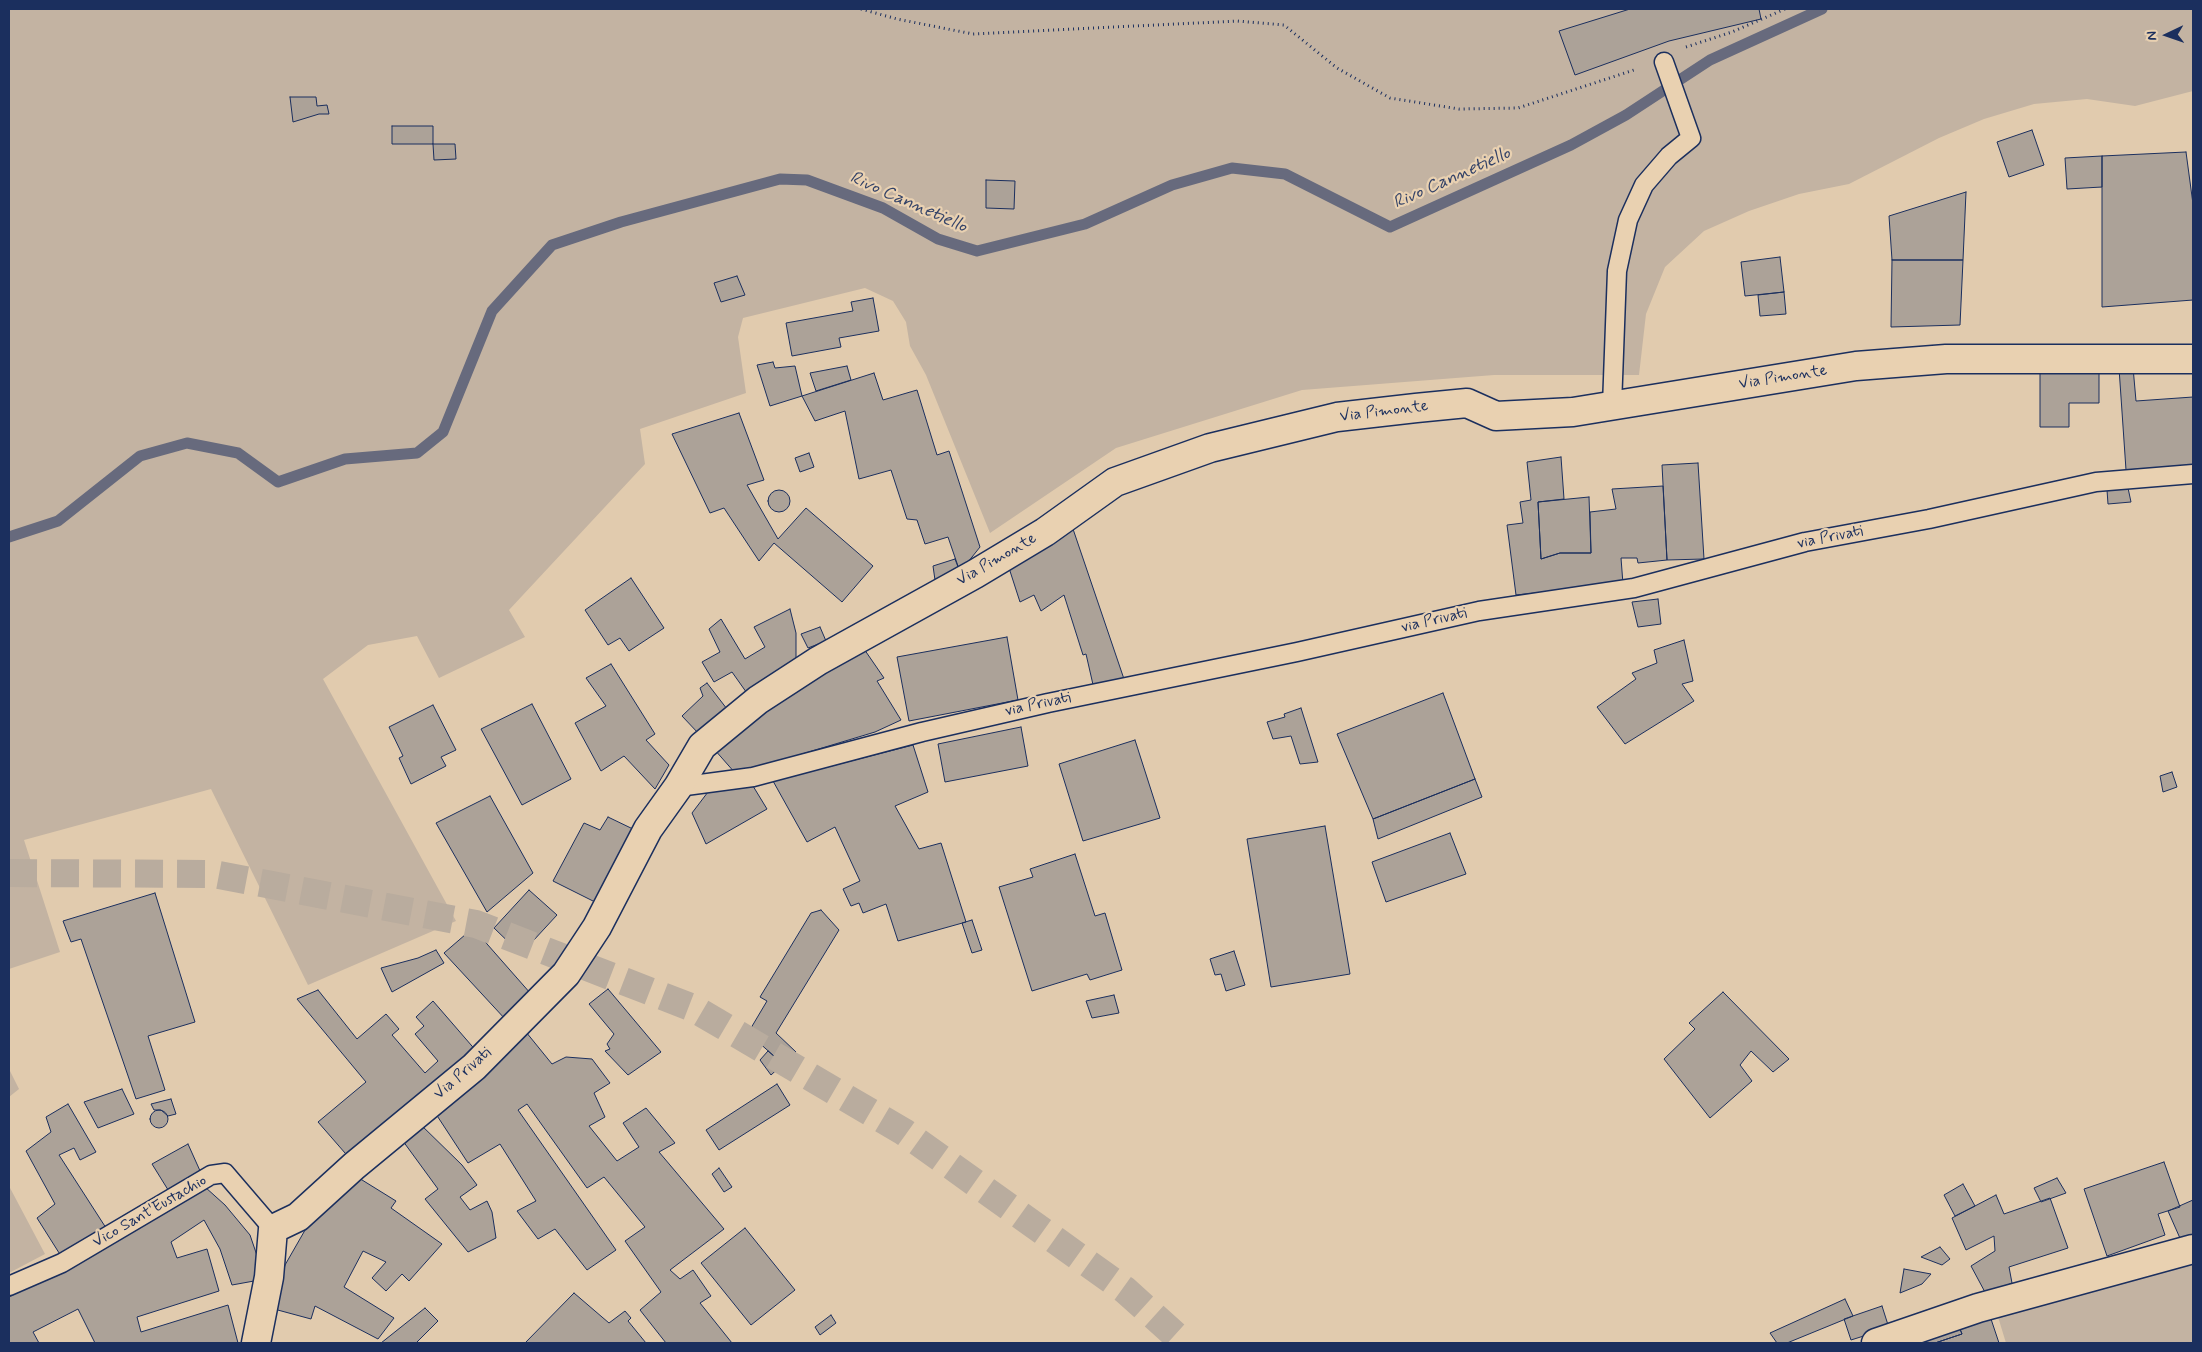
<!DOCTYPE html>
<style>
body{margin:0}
#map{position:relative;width:2202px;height:1352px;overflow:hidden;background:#e1cbae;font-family:Mynerve,sans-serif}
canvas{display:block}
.frame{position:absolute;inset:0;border:10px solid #1b2f5e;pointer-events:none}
.north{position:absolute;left:2142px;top:10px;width:50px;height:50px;-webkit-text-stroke:4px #e9d1b1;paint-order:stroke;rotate:267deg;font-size:14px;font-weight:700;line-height:20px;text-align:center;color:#1b2f5e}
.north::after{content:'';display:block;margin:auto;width:18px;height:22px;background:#1b2f5e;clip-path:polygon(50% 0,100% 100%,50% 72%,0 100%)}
</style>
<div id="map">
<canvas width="2202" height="1352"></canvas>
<div class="frame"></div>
<div class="north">N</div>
</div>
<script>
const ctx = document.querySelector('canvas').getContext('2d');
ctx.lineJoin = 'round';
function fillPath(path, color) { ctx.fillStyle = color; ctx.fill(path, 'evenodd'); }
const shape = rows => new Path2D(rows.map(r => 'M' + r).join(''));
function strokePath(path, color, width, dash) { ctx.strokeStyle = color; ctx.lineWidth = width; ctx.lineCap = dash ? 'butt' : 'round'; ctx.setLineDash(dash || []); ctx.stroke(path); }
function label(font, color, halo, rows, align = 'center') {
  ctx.font = font + ' Mynerve,sans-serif'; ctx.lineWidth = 4.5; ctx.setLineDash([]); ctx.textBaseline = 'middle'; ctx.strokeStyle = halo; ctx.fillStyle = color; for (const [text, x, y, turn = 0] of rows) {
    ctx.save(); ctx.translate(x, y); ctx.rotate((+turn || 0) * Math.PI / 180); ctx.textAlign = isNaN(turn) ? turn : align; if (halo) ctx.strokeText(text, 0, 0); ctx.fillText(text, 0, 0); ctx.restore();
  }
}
const green = shape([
 [9,9,2193,9,2193,91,2135,106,2087,99,2034,104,1984,119,1939,138,1849,184,1799,194,1749,211,1704,231,1665,267,1646,314,1639,375,1494,375,1302,390,1116,448,990,533,926,375,910,346,906,322,893,301,865,288,743,318,738,337,746,393,640,429,645,464,509,610,525,637,439,678,417,636,368,645,323,679,456,921,308,985,211,789,24,840,60,952,9,969],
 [9,1069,19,1089,9,1097],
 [9,1186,45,1254,9,1273],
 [2193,1255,2193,1343,2006,1343,1995,1307]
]);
const stream = shape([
 [9,537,58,521,140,456,187,443,238,453,278,482,345,459,417,453,443,432,492,311,552,245,621,222,780,179,807,180,883,208,938,239,977,251,1085,224,1172,185,1232,168,1285,174,1390,227,1571,145,1626,115,1710,60,1822,9]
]);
const building = shape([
 [1630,9,1759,9,1761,19,1669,41,1575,75,1559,31,1630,9],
 [290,97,316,97,317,106,327,105,329,114,319,114,293,122,290,97],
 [392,126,433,126,433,144,392,144,392,126],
 [2032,130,2044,165,2009,177,1997,142,2032,130],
 [433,144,455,144,456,159,434,160,433,144],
 [2186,152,2193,204,2193,300,2102,307,2102,156,2186,152],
 [2102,156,2102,187,2067,189,2065,158,2102,156],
 [986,180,1015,181,1014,209,986,208,986,180],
 [1966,192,1963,260,1892,260,1889,216,1966,192],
 [1780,257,1784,292,1745,296,1741,262,1780,257],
 [1892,260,1963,260,1960,325,1891,327,1892,260],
 [737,276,745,295,721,302,714,283,737,276],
 [1784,292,1786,314,1760,316,1758,295,1784,292],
 [873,298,879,331,839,338,841,347,792,356,786,323,853,311,851,302,873,298],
 [773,362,775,368,795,366,802,396,770,406,757,365,773,362],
 [847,366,851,380,816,391,810,373,847,366],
 [2133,367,2136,401,2193,397,2193,465,2126,470,2119,368,2133,367],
 [2040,371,2099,371,2099,403,2069,403,2069,427,2040,427,2040,371],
 [874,373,883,400,917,390,937,455,949,451,980,547,960,572,948,537,925,544,917,520,907,519,891,470,859,479,845,411,815,421,802,396,874,373],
 [739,413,764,480,747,485,778,539,806,508,873,566,842,602,774,543,759,561,724,508,710,513,672,434,739,413],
 [809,453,814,467,800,472,795,458,809,453],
 [1561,457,1564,499,1538,502,1541,559,1560,553,1591,553,1590,512,1616,509,1612,489,1663,486,1667,560,1638,563,1637,558,1621,558,1623,584,1516,595,1507,525,1523,523,1520,502,1531,500,1527,462,1561,457],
 [1698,463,1704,559,1667,560,1662,465,1698,463],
 [2128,488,2131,502,2108,504,2107,490,2128,488],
 '768 501a11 11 0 1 1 22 0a11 11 0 1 1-22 0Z',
 [1589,497,1591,553,1560,553,1541,559,1538,502,1589,497],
 [1072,526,1125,682,1094,689,1086,654,1083,655,1064,595,1041,611,1034,595,1020,602,1009,568,1072,526],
 [955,559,960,572,935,580,933,566,955,559],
 [631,578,664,628,629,651,620,638,608,645,585,610,631,578],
 [1658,599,1661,624,1638,627,1632,602,1658,599],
 [790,609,796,633,796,659,749,696,732,672,714,682,702,662,720,652,709,629,721,619,745,659,765,647,754,627,790,609],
 [820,627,826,641,808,648,801,634,820,627],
 [1007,637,1018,700,909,721,897,657,1007,637],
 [1684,640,1693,681,1682,684,1694,701,1625,744,1597,707,1636,679,1632,673,1657,663,1654,650,1684,640],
 [862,646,884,678,877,681,901,720,875,732,736,774,714,749,833,661,862,646],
 [611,664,655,734,646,740,669,765,655,789,624,756,601,771,575,723,606,706,586,678,611,664],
 [707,683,727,709,699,734,682,716,703,696,700,688,707,683],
 [1443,693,1475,779,1373,819,1337,734,1443,693],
 [532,704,571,779,522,805,481,729,532,704],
 [433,705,456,750,441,757,446,766,411,784,399,758,403,756,389,727,433,705],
 [1301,708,1318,762,1300,764,1291,736,1273,739,1267,722,1285,717,1284,714,1301,708],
 [1021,727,1028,766,945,782,938,744,1021,727],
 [1135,740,1160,818,1083,841,1059,764,1135,740],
 [913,745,928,792,895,806,919,849,941,843,966,922,898,941,886,904,863,913,859,903,851,906,843,889,860,881,835,827,807,842,773,781,913,745],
 [2172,772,2177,787,2163,792,2160,776,2172,772],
 [1475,779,1482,797,1378,839,1373,819,1475,779],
 [753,786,767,809,706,844,692,813,711,788,753,786],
 [490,796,533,873,487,912,436,823,490,796],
 [608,817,635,830,597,903,553,881,584,823,600,830,608,817],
 [1325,826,1350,974,1271,987,1247,839,1325,826],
 [1450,833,1466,874,1386,902,1372,862,1450,833],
 [1075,854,1095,916,1105,913,1122,970,1090,980,1087,974,1032,991,999,887,1033,877,1030,869,1075,854],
 [529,890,557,915,521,954,494,928,529,890],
 [155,893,195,1022,148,1036,165,1090,136,1099,81,939,71,942,63,921,155,893],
 [821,910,839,930,776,1033,796,1052,783,1064,748,1033,767,1001,760,997,811,913,821,910],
 [972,920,982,950,972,953,962,923,972,920],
 [473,928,531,994,506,1020,444,953,473,928],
 [436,950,444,963,392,992,381,968,418,958,436,950],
 [1234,951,1245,985,1226,991,1221,974,1215,975,1210,959,1234,951],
 [608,989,661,1052,628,1075,605,1051,610,1049,607,1044,614,1034,589,1004,608,989],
 [318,990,357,1039,386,1014,399,1029,392,1035,425,1073,438,1061,415,1034,424,1026,416,1017,433,1001,478,1053,352,1161,318,1122,366,1082,297,999,318,990],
 [1723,992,1789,1059,1773,1072,1751,1051,1740,1065,1752,1081,1710,1118,1664,1059,1695,1029,1689,1023,1723,992],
 [1114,995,1119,1013,1092,1018,1086,1001,1114,995],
 [526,1032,552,1064,566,1057,592,1059,610,1083,594,1093,605,1117,589,1126,617,1161,639,1147,623,1123,646,1108,675,1143,659,1152,724,1229,670,1270,680,1279,693,1270,711,1296,700,1303,732,1343,666,1343,640,1310,661,1292,625,1241,645,1227,604,1177,587,1188,527,1104,518,1110,616,1250,587,1270,555,1229,538,1239,517,1211,536,1201,500,1144,468,1163,432,1108,526,1032],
 [768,1051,783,1064,771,1075,760,1060,768,1051],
 [777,1084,790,1105,719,1150,706,1130,777,1084],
 [122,1089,134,1114,98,1128,84,1102,122,1089],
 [171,1099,176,1114,168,1116,161,1110,154,1110,151,1104,171,1099],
 [68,1104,96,1152,80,1160,74,1148,59,1155,108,1231,61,1256,37,1218,55,1204,26,1151,51,1132,46,1117,68,1104],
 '150 1119a9 9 0 1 1 18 0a9 9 0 1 1-18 0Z',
 [418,1122,462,1165,477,1185,460,1197,470,1210,487,1201,492,1212,496,1238,468,1252,425,1199,438,1189,400,1137,418,1122],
 [188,1144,201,1173,170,1193,152,1164,188,1144],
 [2164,1162,2180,1207,2158,1214,2165,1235,2107,1256,2084,1189,2164,1162],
 [719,1168,732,1187,724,1192,712,1174,719,1168],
 [354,1175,396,1201,391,1208,442,1244,409,1281,402,1274,386,1291,372,1278,386,1262,363,1251,344,1287,394,1318,378,1339,315,1306,311,1319,274,1309,285,1265,316,1211,354,1175],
 [2057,1178,2066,1193,2041,1202,2034,1188,2057,1178],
 [1963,1184,1975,1206,1955,1216,1944,1195,1963,1184],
 [205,1187,225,1205,250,1235,265,1279,232,1285,220,1249,204,1220,171,1242,177,1258,207,1249,219,1291,137,1317,141,1332,228,1305,238,1343,95,1343,78,1309,33,1332,39,1343,9,1343,9,1297,102,1247,205,1187],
 [1996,1195,2004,1214,2050,1198,2068,1248,2009,1267,2012,1283,1986,1294,1971,1266,1995,1251,1994,1236,1966,1250,1952,1218,1996,1195],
 [2193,1200,2193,1241,2183,1245,2168,1211,2193,1200],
 [745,1228,795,1290,751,1325,701,1263,745,1228],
 [1940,1247,1950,1259,1942,1265,1921,1257,1940,1247],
 [1904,1269,1931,1274,1922,1284,1900,1293,1904,1269],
 [574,1293,609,1323,625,1311,631,1318,628,1321,646,1343,525,1343,574,1293],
 [1845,1299,1853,1316,1787,1343,1777,1343,1770,1333,1845,1299],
 [1882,1306,1889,1328,1851,1340,1844,1319,1882,1306],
 [425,1308,438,1321,416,1343,381,1343,425,1308],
 [1989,1313,1999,1343,1935,1343,1962,1334,1958,1324,1989,1313],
 [831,1315,836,1323,820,1335,815,1327,831,1315],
 [1958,1324,1962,1334,1935,1343,1926,1343,1923,1335,1958,1324]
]);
const highwayTunnel = shape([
 [9,873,214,874,476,924,693,1008,904,1132,1125,1290,1184,1343]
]);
const path = shape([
 [861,9,897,19,973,34,1237,21,1284,25,1337,68,1390,98,1459,109,1518,108,1637,69],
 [1686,47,1732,32,1785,9]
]);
const lane = shape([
 [1612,406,1617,271,1628,220,1644,185,1669,156,1691,138,1664,62],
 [678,787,753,777,922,732,1048,703,1297,652,1479,611,1634,588,1805,542,1929,519,2096,482,2193,474],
 [9,1286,62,1263,211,1175,225,1173,273,1229]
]);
const street = shape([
 [256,1343,269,1277,273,1229,298,1217,354,1166,474,1067,566,974,597,927,648,829,678,787,702,746,758,700,818,661,975,574,1045,532,1115,482,1210,448,1337,417,1416,408,1467,403,1496,416,1573,412,1856,366,1946,359,2193,359],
 [1876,1343,1978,1308,2193,1249]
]);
const streetNames = [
 ["Via Pimonte",1783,378,-9],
 ["Via Pimonte",1384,412,-7],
 ["via Privati",1830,538,-11],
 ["Via Pimonte",997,560,-30],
 ["via Privati",1434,621,-13],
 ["via Privati",1038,705,-12],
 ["Via Privati",463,1074,-41],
 ["Vico Sant'Eustachio",150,1212,-30]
];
const waterNames = [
 ["Rivo Cannetiello",1452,179,-24],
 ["Rivo Cannetiello",908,203,24]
];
fillPath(green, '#c3b3a2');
strokePath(stream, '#676a7d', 11);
fillPath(building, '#aca298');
strokePath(building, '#1b2f5e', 1);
strokePath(highwayTunnel, '#b9ac9e', 28, [28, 14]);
strokePath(lane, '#1b2f5e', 21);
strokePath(street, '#1b2f5e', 31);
strokePath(path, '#1b2f5e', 3, [1, 4]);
strokePath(lane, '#e9d1b1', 18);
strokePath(street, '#e9d1b1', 28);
label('16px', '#1b2f5e', '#e9d1b1', streetNames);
label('italic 18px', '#344368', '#e9d1b1', waterNames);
</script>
